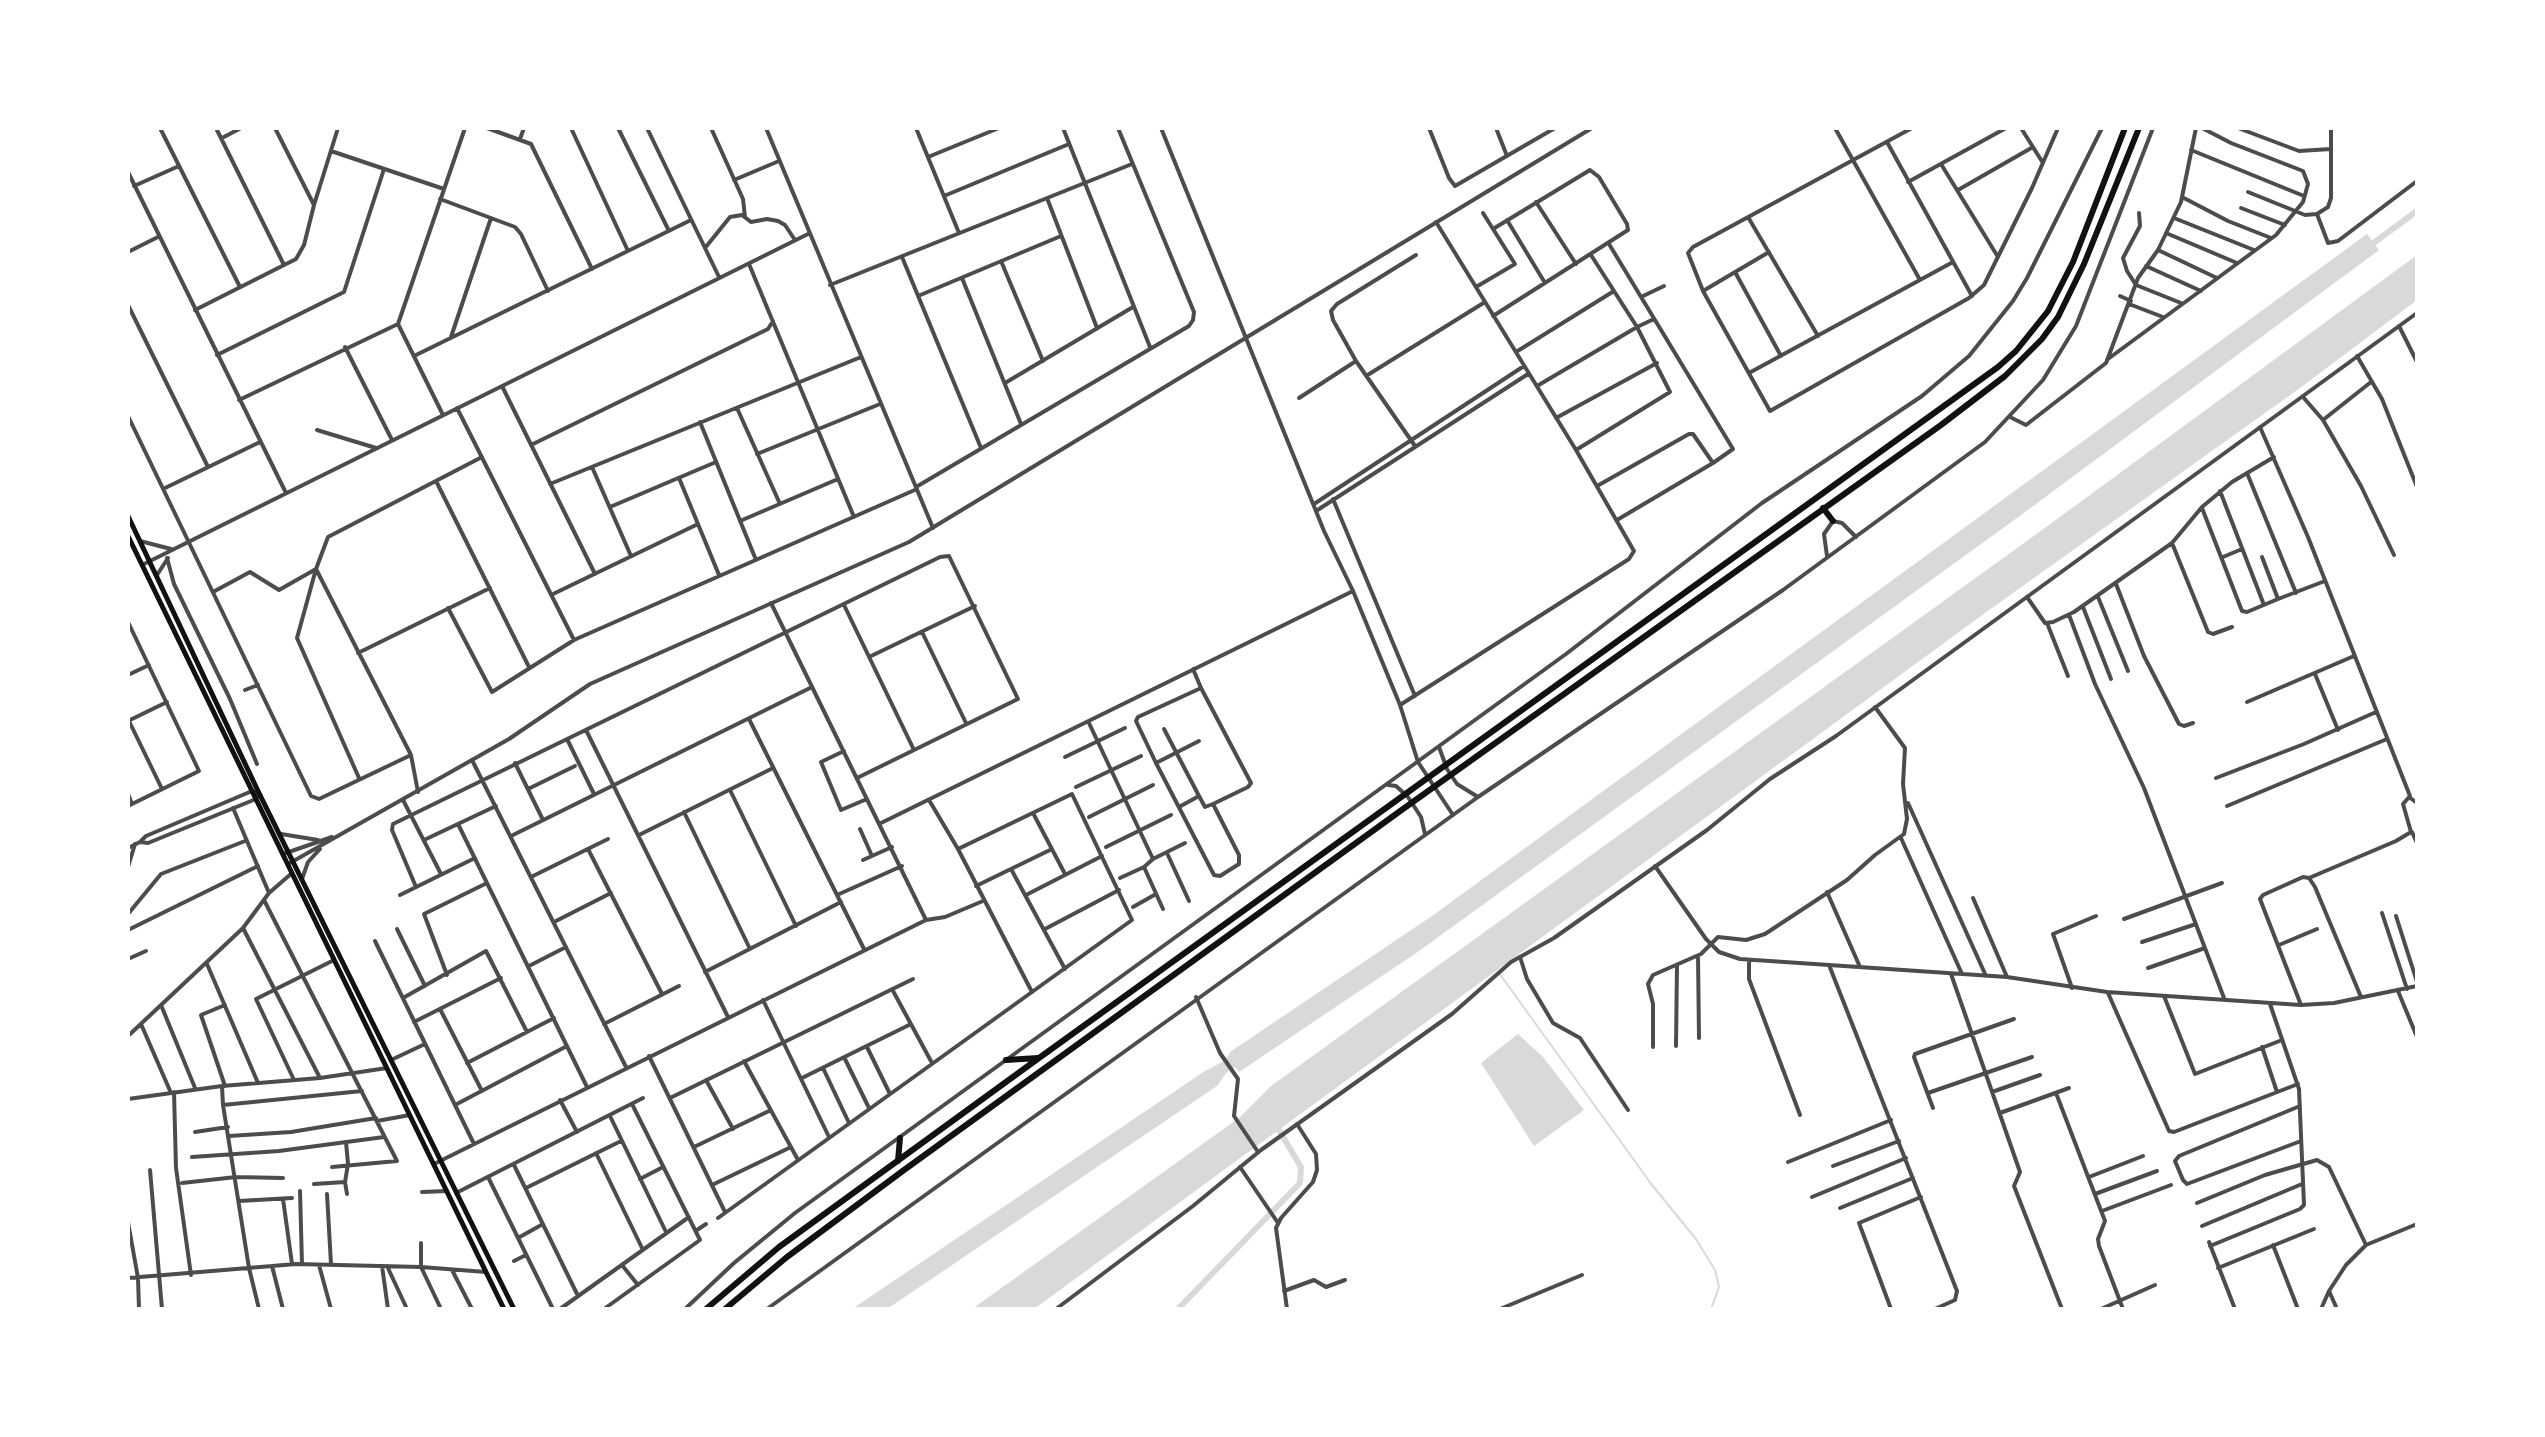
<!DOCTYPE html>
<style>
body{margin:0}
#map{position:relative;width:2545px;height:1437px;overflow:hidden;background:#fff;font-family:Commissioner,sans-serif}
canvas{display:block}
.frame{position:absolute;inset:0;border:130px solid #fff;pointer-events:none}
</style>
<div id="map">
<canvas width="2545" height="1437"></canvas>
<div class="frame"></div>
</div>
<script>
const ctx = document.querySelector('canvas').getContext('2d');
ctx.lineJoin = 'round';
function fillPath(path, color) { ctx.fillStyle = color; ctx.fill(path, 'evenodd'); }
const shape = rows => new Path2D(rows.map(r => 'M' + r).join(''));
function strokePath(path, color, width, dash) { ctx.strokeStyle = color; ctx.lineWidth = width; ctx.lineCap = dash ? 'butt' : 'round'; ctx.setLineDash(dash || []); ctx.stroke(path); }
const water = shape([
 [2367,234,2379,250,2021,515,1419,951,1239,1072,1235,1067,1227,1072,1217,1086,887,1309,852,1309,1205,1071,1226,1060,1230,1052,1432,916],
 [2417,255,2417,300,2300,388,1985,613,1034,1309,972,1309,1239,1118,1271,1086,2049,525],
 [1518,1034,1543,1057,1584,1110,1534,1146,1481,1063]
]);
const stream = shape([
 [1499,973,1652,1185,1696,1239,1715,1270,1719,1287,1711,1309]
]);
const canal = shape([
 [2368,247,2417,211],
 [1178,1309,1300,1183,1301,1167,1274,1122]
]);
const minor = shape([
 [160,128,240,287],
 [216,128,284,265],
 [275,128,314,205],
 [487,128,531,144,592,269],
 [571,128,628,251],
 [618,128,669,231],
 [647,128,719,277],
 [711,128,743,199,745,217],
 [766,128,933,528],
 [916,128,959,233],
 [1063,128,1150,347],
 [1429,128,1449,178,1455,186,1555,128],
 [1496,128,1507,156],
 [1835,128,1920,280],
 [1912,128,1693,247,1688,253,1703,291,1770,411,1969,298,1984,285,2032,188,2058,128],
 [2021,128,2043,163],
 [2238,128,2299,151,2331,149],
 [2331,128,2331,198,2328,207,2317,214,2328,243,2338,241,2417,181],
 [222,138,241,128],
 [520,139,524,128],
 [1887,142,1972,296],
 [2191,150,2304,196],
 [331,151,444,189],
 [928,157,999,128],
 [1941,164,1998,257],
 [128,172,286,493],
 [734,180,779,161],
 [1908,182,2006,128],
 [134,186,179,166],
 [1958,190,2033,147],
 [2248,192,2305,215,2317,214],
 [944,196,1069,144],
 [2182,197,2228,221,2271,238],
 [1047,198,1097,328],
 [440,199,515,227,521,234,548,291],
 [1536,202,1576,264],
 [2241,208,2285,225],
 [2139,213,2140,226,2123,258,2127,271,2136,285,2181,303],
 [1748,217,1818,336],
 [2174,218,2254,250],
 [1507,220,1545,283],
 [2166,233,2237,263],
 [1609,244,1733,449,1713,463,1617,520],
 [705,248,730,217,742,215,751,222,767,219,778,221,785,225,795,240],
 [2158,250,2217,278],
 [128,252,158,237],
 [1591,255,1637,327,1654,319],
 [902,257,981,448],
 [1001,261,1043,361],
 [749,264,854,517],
 [2146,266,2201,291],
 [1735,272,1781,356],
 [962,278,1021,424],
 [830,285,1132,164],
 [1476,287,1515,264,1483,213],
 [1703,291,1769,252],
 [918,296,1061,236],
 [2120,296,2131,301],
 [1641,297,1664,286],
 [2129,304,2163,317],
 [128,305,208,467],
 [195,310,296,259,304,245,314,205,338,128],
 [1493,316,1628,230,1627,224,1599,177,1590,170,1493,229],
 [2399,326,2417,362],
 [451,337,491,218],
 [345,347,392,440],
 [1516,352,1614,291],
 [217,355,344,292,384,169],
 [414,356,691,220],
 [2357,356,2382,399,2417,487],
 [2108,359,2276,235,2303,202,2308,184,2303,171,2231,143,2202,128],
 [1749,373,1953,262],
 [1366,376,1485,302],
 [1005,383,1133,307],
 [502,386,595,574],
 [1537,386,1637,327,1670,392,1576,450],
 [2303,397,2323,420,2361,486,2394,555],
 [1299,398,1356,361],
 [239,400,398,324],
 [457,408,574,640],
 [737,408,780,504],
 [443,415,398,324,465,128],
 [128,416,311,796,319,799,411,755,316,569,279,590,250,572,213,592],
 [2010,417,2026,425,2106,363,2138,278,2158,250,2181,202,2196,128],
 [1556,418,1657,363],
 [2323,420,2371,382],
 [700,422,756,560],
 [2260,427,2308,537,2410,796,2403,804,2411,832,2396,841,2309,878],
 [317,430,376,448],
 [531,445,768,329,773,321],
 [1415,446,1356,361,1333,320,1331,311,1337,304,1416,255],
 [757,454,880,404],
 [592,467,631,556],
 [2247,473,2296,593],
 [679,478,719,575],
 [436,481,529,667],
 [550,484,861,357],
 [1597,486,1689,434,1693,434,1713,463],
 [916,487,1189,326,1193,320,1194,312,1118,128],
 [163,489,260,442],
 [2220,491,2264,605],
 [1333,499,1415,696],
 [1314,504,1524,366],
 [610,507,716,462],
 [2202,508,2242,611,2247,612,2278,599],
 [1316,511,1528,374],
 [740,521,838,479],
 [140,541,171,549],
 [2172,543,2208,632,2213,634,2232,627],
 [2223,557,2242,549],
 [2262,557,2278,599,2325,581],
 [167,558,174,584,230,699,257,764],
 [142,565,808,234],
 [157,575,168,558],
 [2116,584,2144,656,2179,724,2184,726,2193,723],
 [551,595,698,524],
 [2027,597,2045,623,2053,622,2074,612,2172,543,2202,507,2232,482,2274,457],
 [2098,597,2128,671],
 [771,603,926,920],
 [844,605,914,750],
 [2083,607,2111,679],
 [448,608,492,692,574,640,917,489],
 [2069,615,2095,684,2144,788,2224,998],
 [128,622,199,771,128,806],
 [2047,623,2068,676],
 [922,632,966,723],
 [358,653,490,588],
 [869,657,975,606],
 [1193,669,1201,688],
 [2315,674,2338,730],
 [128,675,149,665],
 [245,690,258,685],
 [2247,702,2354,656],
 [1400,705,1629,559,1634,551,1576,450,1436,222],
 [749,719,864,949],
 [130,720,167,702],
 [129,721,162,789],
 [1089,723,1153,859,1144,867,1120,878],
 [1164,729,1199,796],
 [586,730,728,1017],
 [567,739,594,794],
 [844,751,821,762,841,810,867,799],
 [411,755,418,792],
 [1065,757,1125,728],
 [472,760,626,1067],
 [515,763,543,820],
 [1156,763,1199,741],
 [359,778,297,638,316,569,328,537,482,457],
 [2216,778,2304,744,2376,712],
 [1076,787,1141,756],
 [528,789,575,766],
 [730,790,796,926],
 [128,794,132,804],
 [2409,797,2417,803],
 [403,800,441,874],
 [929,800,958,849,1032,992],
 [1908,803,1986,976],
 [2227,806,2387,739],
 [1179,807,1199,796,1205,807,1213,804,1239,855,1239,864,1220,876,1214,875,1156,763,1136,721,1138,717,1201,688,1251,783,1248,787,1213,804],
 [233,808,269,893],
 [684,812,750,949],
 [1033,813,1065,874],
 [1089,817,1153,785],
 [458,824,587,1087],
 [879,824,1353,591],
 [860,829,872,856],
 [2412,832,2417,843],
 [639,835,773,768],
 [511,836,812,687],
 [1901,838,1962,974],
 [424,840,496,806],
 [1106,847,1171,815],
 [588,849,662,994],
 [1167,853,1189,901],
 [1153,859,1185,843],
 [863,860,892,847],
 [1655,866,1706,939,1719,952,1740,959,2007,977,2107,992,2301,1005,2334,1003,2417,986],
 [128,867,135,844],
 [1144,867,1163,909],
 [1011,869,1065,969],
 [531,877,608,839],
 [976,886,1052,849],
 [416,887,392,830,393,824,940,557,949,556,1018,699,857,778],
 [1827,892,1860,967],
 [400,895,475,858],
 [837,895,902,866],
 [1026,895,1102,856],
 [1973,898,2007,977],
 [264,900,397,1161,332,1167],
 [1133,907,1156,894],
 [2382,913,2407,989],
 [128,914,161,874,245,841],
 [2396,916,2417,982],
 [2124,919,2222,883],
 [554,922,611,893],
 [243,928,320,1078],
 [397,929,425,986],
 [1045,929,1119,890],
 [128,930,258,866],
 [375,941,474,1144],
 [2142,942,2196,924],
 [2279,945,2317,929],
 [1698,956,1699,1038],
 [1520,957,1527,979,1553,1023,1580,1038,1628,1110],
 [128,959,146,951],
 [1749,960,1749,979,1800,1115],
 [207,964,258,1083],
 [1829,965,1957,1291,1955,1300,1935,1309],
 [529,966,566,947],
 [2148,968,2205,948],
 [705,972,841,902],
 [1951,974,2020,1172,2014,1186,2062,1309],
 [447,975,424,914,487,883],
 [2072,988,2053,934,2096,916],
 [892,989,932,1063],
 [2398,991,2417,1037],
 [2108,993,2169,1131,2174,1132,2298,1084],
 [2164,996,2195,1074,2282,1040],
 [1196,997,1220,1053,1238,1079,1234,1116,1258,1152],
 [403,998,486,951,527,1032],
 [763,1000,829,1137],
 [161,1005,195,1088],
 [225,1005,201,1015,225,1086],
 [2301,1005,2260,899,2263,895,2303,877,2309,878,2315,887,2361,997],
 [440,1009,482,1091],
 [414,1022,501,978],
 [141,1024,171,1093],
 [604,1024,679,986],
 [128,1036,243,928,269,893,292,873],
 [1676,1046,1677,965],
 [867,1047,890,1094],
 [1653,1047,1653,1004,1648,984,1653,975,1701,954,1718,937,1746,940,1765,934,1847,880,1875,855,1904,834,1907,819,1903,784,1905,748,1875,707],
 [2262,1047,2277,1092],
 [649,1056,725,1212],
 [844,1057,869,1108],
 [391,1060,425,1044],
 [744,1061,798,1160],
 [467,1063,554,1018],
 [823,1068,849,1123],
 [802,1078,911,1024],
 [294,1080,256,999,334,960],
 [706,1080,733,1129],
 [222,1086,223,1105,249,1268,259,1309],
 [174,1092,176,1168,191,1275],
 [1992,1092,2040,1075],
 [1928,1093,2032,1057],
 [2056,1093,2105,1221,2098,1239,2099,1246,2123,1309],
 [670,1098,913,979],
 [128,1099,222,1086,320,1078,387,1068],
 [560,1100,577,1132],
 [223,1105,362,1091],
 [455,1105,567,1046],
 [2300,1106,2179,1156,2175,1161,2183,1180,2187,1184,2301,1141],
 [1933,1108,1914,1057,1915,1054,2014,1019],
 [2000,1113,2069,1088],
 [610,1116,666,1232],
 [377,1121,410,1115],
 [195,1132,228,1127],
 [229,1136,291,1132,376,1118],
 [346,1142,348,1164,345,1182,347,1194],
 [694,1147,771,1110],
 [596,1153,642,1248],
 [192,1157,279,1151,384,1137],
 [1788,1162,1891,1120],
 [434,1164,926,920,945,917,983,901],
 [514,1165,578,1296],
 [1833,1166,1899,1141],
 [1240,1167,1278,1223],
 [150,1170,162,1309],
 [488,1177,553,1309],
 [2089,1177,2143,1156],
 [640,1179,663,1167],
 [182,1183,236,1177,283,1178],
 [314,1184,345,1182],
 [712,1185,791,1147],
 [526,1188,621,1141],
 [300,1191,302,1264],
 [422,1192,447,1191],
 [456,1193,643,1098],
 [327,1194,331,1264],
 [2095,1194,2157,1171],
 [1812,1197,1906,1158],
 [283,1199,292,1264],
 [239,1201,292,1198],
 [2197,1203,2265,1175,2317,1160,2329,1167,2366,1245],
 [1840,1208,1913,1178],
 [2102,1211,2171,1185],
 [718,1218,1132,920,1072,794,958,849],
 [128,1222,138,1278,139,1309],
 [2202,1226,2302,1184],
 [697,1230,706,1224],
 [518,1238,543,1224],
 [2209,1242,2235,1309],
 [421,1243,421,1267,441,1309],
 [2273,1245,2298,1309],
 [2210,1246,2300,1209,2304,1205,2299,1089,2270,1004],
 [514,1261,526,1255],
 [319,1265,331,1309],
 [622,1265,638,1285],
 [272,1266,283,1309],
 [382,1266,388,1309],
 [387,1266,407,1309],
 [2218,1268,2314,1229],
 [452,1270,472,1309],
 [128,1278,296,1264,421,1267,486,1272],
 [1284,1291,1314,1280,1326,1287,1345,1280],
 [2329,1291,2337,1309],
 [560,1309,689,1217],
 [604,1309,700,1240,632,1104],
 [1287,1309,1276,1228,1281,1218,1313,1182,1317,1170,1316,1154,1297,1124],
 [1500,1309,1582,1275],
 [1891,1309,1859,1223,1921,1197],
 [2101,1309,2155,1285],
 [2321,1309,2329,1291,2346,1265,2366,1245,2417,1224]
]);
const tertiary = shape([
 [1161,128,1324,531,1353,591,1400,705,1418,762,1453,815],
 [1827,556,1824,534,1833,521,1842,523,1856,537],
 [1439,747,1447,769,1457,784,1478,797],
 [1388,785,1396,786,1408,797,1421,817,1425,834],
 [281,834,318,840],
 [128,848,140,842,146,836,252,791,259,793,256,799,148,843,140,842],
 [283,854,332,837],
 [290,863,509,739,590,684,909,542,1592,128],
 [302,879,308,862,320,849],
 [685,1309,734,1263,795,1213,1566,654,1762,503,1922,396,1969,356,2013,301,2027,278,2102,128],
 [767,1309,1478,797,1783,590,1985,442,2043,380,2076,326,2153,128],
 [1056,1309,1193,1206,1261,1150,1452,1014,1511,962,1554,938,1707,830,1770,779,1836,736,2417,313]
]);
const secondary = shape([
 [128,516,258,791,514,1309],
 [128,536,504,1309]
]);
const trunk = shape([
 [1823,508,1833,521],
 [1006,1060,1038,1058],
 [898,1161,900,1138],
 [706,1309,779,1247,1039,1058,1998,367,2016,351,2048,311,2073,262,2125,128],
 [725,1309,787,1257,904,1170,1403,809,1941,425,2005,376,2042,339,2058,317,2084,264,2139,128]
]);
fillPath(water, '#d9d9d9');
strokePath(stream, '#d9d9d9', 2);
strokePath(canal, '#d9d9d9', 6);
strokePath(minor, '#4c4c4c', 4);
strokePath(tertiary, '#4c4c4c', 4);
strokePath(secondary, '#111', 5);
strokePath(trunk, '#111', 6);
</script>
